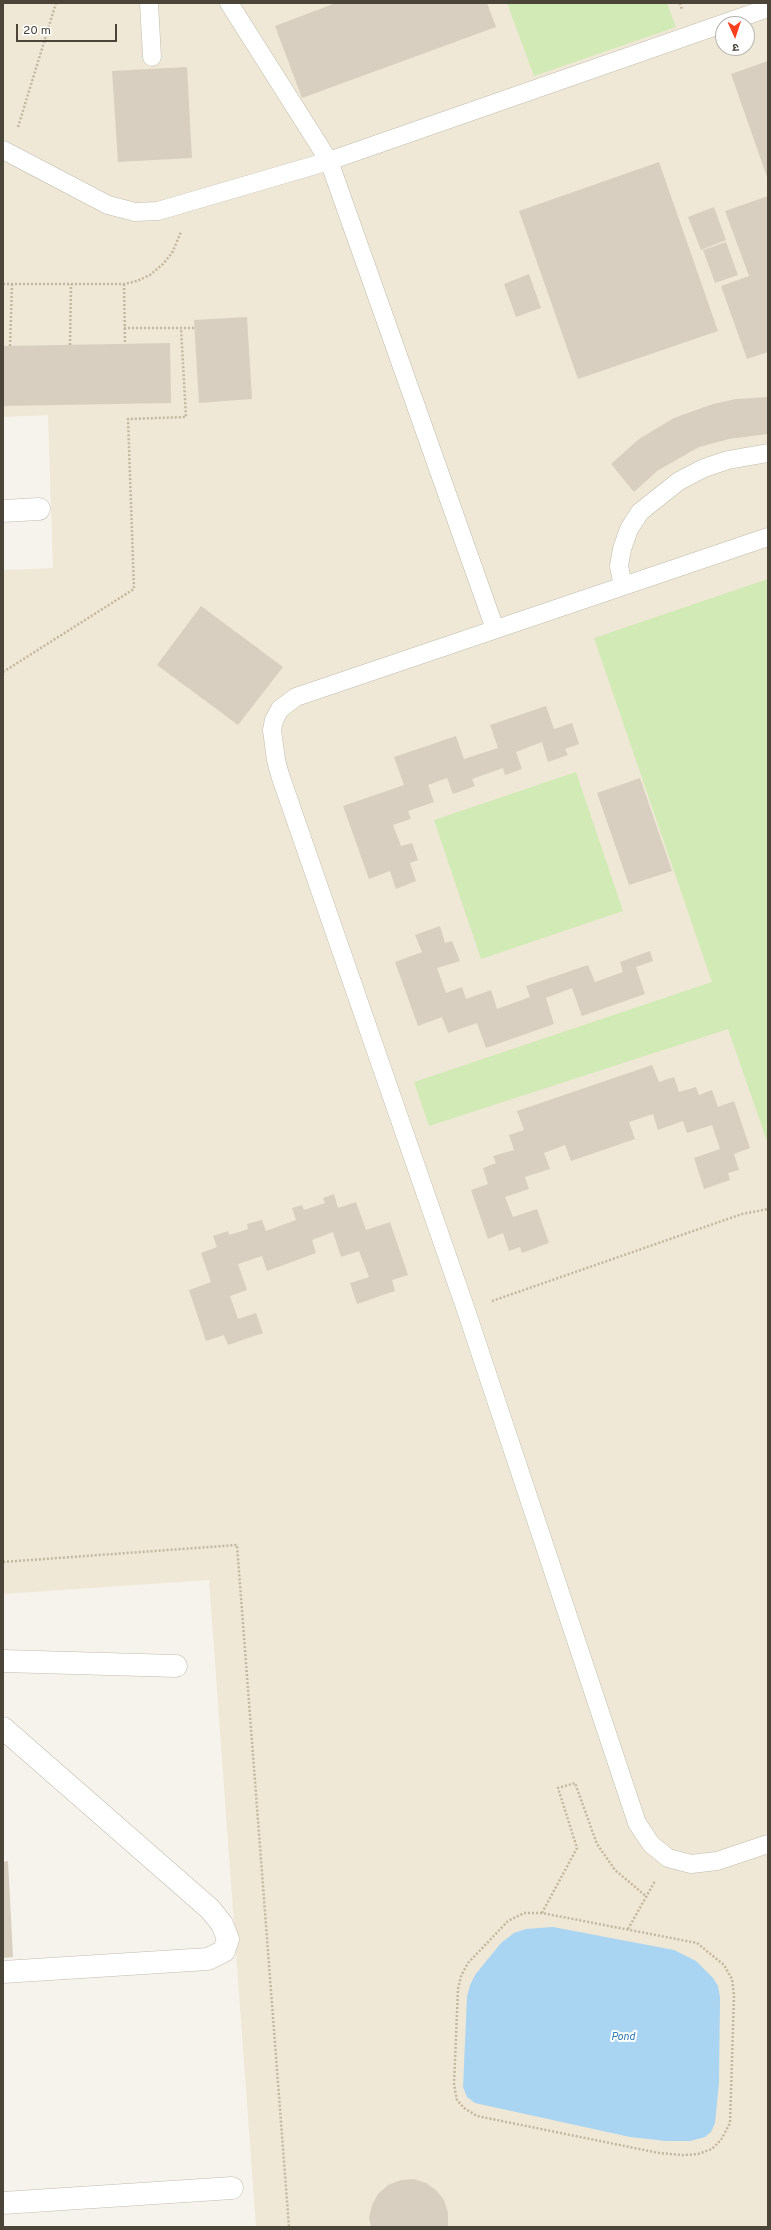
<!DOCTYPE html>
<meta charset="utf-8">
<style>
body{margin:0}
#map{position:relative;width:771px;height:2230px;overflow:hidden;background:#f6f3ec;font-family:Overpass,"Noto Sans Devanagari",sans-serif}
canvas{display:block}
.frame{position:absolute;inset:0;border:4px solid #4b4439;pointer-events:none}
.north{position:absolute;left:715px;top:16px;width:40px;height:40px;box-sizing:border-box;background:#fff;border:1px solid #b7b4b0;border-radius:50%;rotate:177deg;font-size:11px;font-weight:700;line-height:16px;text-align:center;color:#4b4439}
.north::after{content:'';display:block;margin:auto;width:14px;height:18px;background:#fc3f1d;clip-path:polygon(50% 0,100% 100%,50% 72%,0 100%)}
.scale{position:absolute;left:16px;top:24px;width:101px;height:18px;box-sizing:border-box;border:2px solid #4b4439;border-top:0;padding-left:5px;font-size:12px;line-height:14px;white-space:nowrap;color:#4b4439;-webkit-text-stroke:3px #fff;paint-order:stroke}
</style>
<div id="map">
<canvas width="771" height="2230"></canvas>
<div class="frame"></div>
<div class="north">उ</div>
<div class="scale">20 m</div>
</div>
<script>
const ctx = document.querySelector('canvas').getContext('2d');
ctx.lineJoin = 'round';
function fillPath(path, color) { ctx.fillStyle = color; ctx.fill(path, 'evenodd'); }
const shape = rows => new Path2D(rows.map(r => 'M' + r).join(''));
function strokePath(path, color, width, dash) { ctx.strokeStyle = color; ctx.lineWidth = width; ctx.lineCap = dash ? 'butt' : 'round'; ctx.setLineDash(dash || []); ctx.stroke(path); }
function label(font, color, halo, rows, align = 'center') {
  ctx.font = font + ' Overpass,sans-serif'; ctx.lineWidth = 4; ctx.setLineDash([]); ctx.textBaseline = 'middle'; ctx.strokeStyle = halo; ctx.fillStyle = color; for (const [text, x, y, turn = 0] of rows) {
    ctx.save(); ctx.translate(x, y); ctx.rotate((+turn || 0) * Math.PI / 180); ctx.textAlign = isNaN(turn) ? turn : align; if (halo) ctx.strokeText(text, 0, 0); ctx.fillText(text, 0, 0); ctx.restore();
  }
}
const education = shape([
 [3,3,768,3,768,2227,256,2227,209,1580,3,1594,3,570,53,568,48,415,3,417],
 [723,24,747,24,747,48,723,48]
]);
const green = shape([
 [507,3,667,3,676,27,534,76],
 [768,579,768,1144,728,1029,429,1126,414,1082,712,982,594,638],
 [576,772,623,911,481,959,434,820]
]);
const water = shape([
 [553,1927,674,1950,696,1961,713,1978,718,1986,720,1997,719,2083,715,2123,711,2132,705,2137,690,2141,666,2141,630,2137,475,2103,467,2097,463,2087,467,1997,470,1985,475,1975,501,1943,514,1933,526,1929]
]);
const building = shape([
 [336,3,487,3,496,27,302,98,275,26],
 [768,61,768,180,731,74],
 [187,67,192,158,118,162,112,71],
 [659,162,718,331,578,379,519,211],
 [768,196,768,352,747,359,721,286,749,276,725,211],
 [714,207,726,240,701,250,688,217],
 [726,242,738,275,715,283,703,250],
 [529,274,541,308,516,317,504,284],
 [247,317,252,399,199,403,194,320],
 [170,343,171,403,3,406,3,346],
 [768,397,768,434,729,439,699,447,657,471,634,492,611,464,639,439,674,418,713,404,736,399],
 [201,606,283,667,238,725,157,665],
 [546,706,554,729,572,723,579,744,565,749,568,755,548,762,542,742,516,752,522,769,505,775,503,768,472,779,475,786,453,794,447,778,428,785,434,802,408,811,411,819,393,825,401,846,412,843,418,860,410,863,416,881,396,889,390,871,369,879,343,806,404,785,394,757,456,736,464,759,498,748,490,725],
 [640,778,672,871,629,885,597,793],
 [440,926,445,943,452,941,460,961,437,968,446,993,462,987,466,999,491,990,497,1009,530,997,526,986,588,965,595,982,623,972,620,962,650,951,653,961,636,967,645,994,582,1016,572,988,546,998,554,1024,486,1048,477,1023,448,1033,442,1017,418,1026,395,962,422,952,415,935],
 [652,1065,659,1082,674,1077,679,1092,696,1087,699,1095,712,1090,718,1107,734,1101,750,1148,734,1154,739,1170,728,1173,730,1180,704,1189,694,1158,720,1149,712,1125,687,1133,683,1121,658,1130,653,1114,629,1122,635,1139,571,1161,565,1145,544,1153,550,1169,525,1177,529,1189,505,1197,513,1217,537,1209,549,1243,522,1253,520,1247,509,1251,503,1233,488,1239,471,1190,488,1184,483,1168,496,1163,493,1156,514,1150,509,1135,524,1130,517,1111],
 [334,1194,338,1208,356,1202,366,1230,390,1222,408,1275,392,1280,395,1291,357,1304,350,1283,369,1277,359,1251,341,1257,333,1232,312,1240,316,1253,267,1271,262,1256,238,1264,247,1290,230,1296,238,1319,256,1313,263,1333,228,1345,224,1335,206,1341,189,1290,211,1282,201,1253,217,1247,213,1236,228,1231,229,1235,248,1229,247,1224,262,1220,266,1231,296,1220,292,1208,302,1205,304,1210,325,1203,323,1198],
 [8,1861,13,1957,3,1958,3,1862],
 [414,2179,426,2183,436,2190,444,2200,448,2213,448,2227,371,2227,369,2218,372,2205,378,2194,388,2185,401,2180]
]);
const path = shape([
 [680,3,682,10],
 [18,127,56,3],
 [3,284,124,284,137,281,150,275,163,264,172,253,181,232],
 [124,284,125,344],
 [124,328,195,328],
 [70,345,71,284],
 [10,346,12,284],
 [3,672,134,589,128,419,186,417,181,328],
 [492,1301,742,1214,768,1209],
 [3,1562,237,1545,289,2227],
 [524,1913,542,1913,697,1943,724,1965,732,1979,734,1995,730,2123,721,2140,712,2149,698,2154,682,2155,659,2153,477,2116,464,2108,457,2100,454,2085,458,1989,461,1976,468,1963,508,1921,524,1913],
 [542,1913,577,1848,558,1788,575,1783,597,1844,615,1870,647,1897],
 [628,1929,655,1881]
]);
const service = shape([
 [149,3,152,57],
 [229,3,329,161,495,629],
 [3,150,108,205,135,212,158,211,329,161,768,8],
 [768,537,296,697,280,709,274,720,272,730,276,760,280,775,466,1310,637,1823,651,1844,668,1858,691,1864,717,1861,768,1844],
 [623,586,619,566,622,549,629,529,640,512,679,481,704,468,728,460,768,453]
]);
const minor = shape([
 [3,511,39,509],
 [3,1661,176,1666],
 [3,1728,210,1909,222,1924,228,1939,224,1951,208,1959,3,1972],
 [3,2203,232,2188]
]);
const waterNames = [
 ["Pond",623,2038]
];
fillPath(education, '#efe8d6');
fillPath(green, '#d2eab5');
fillPath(water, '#a9d4f2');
fillPath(building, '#d8cfc1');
strokePath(service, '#c2bbae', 19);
strokePath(minor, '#c2bbae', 23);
strokePath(path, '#c4b79f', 2.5, [2, 2]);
strokePath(service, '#fff', 18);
strokePath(minor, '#fff', 22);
label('italic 11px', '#2e7ab2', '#fff', waterNames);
</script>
